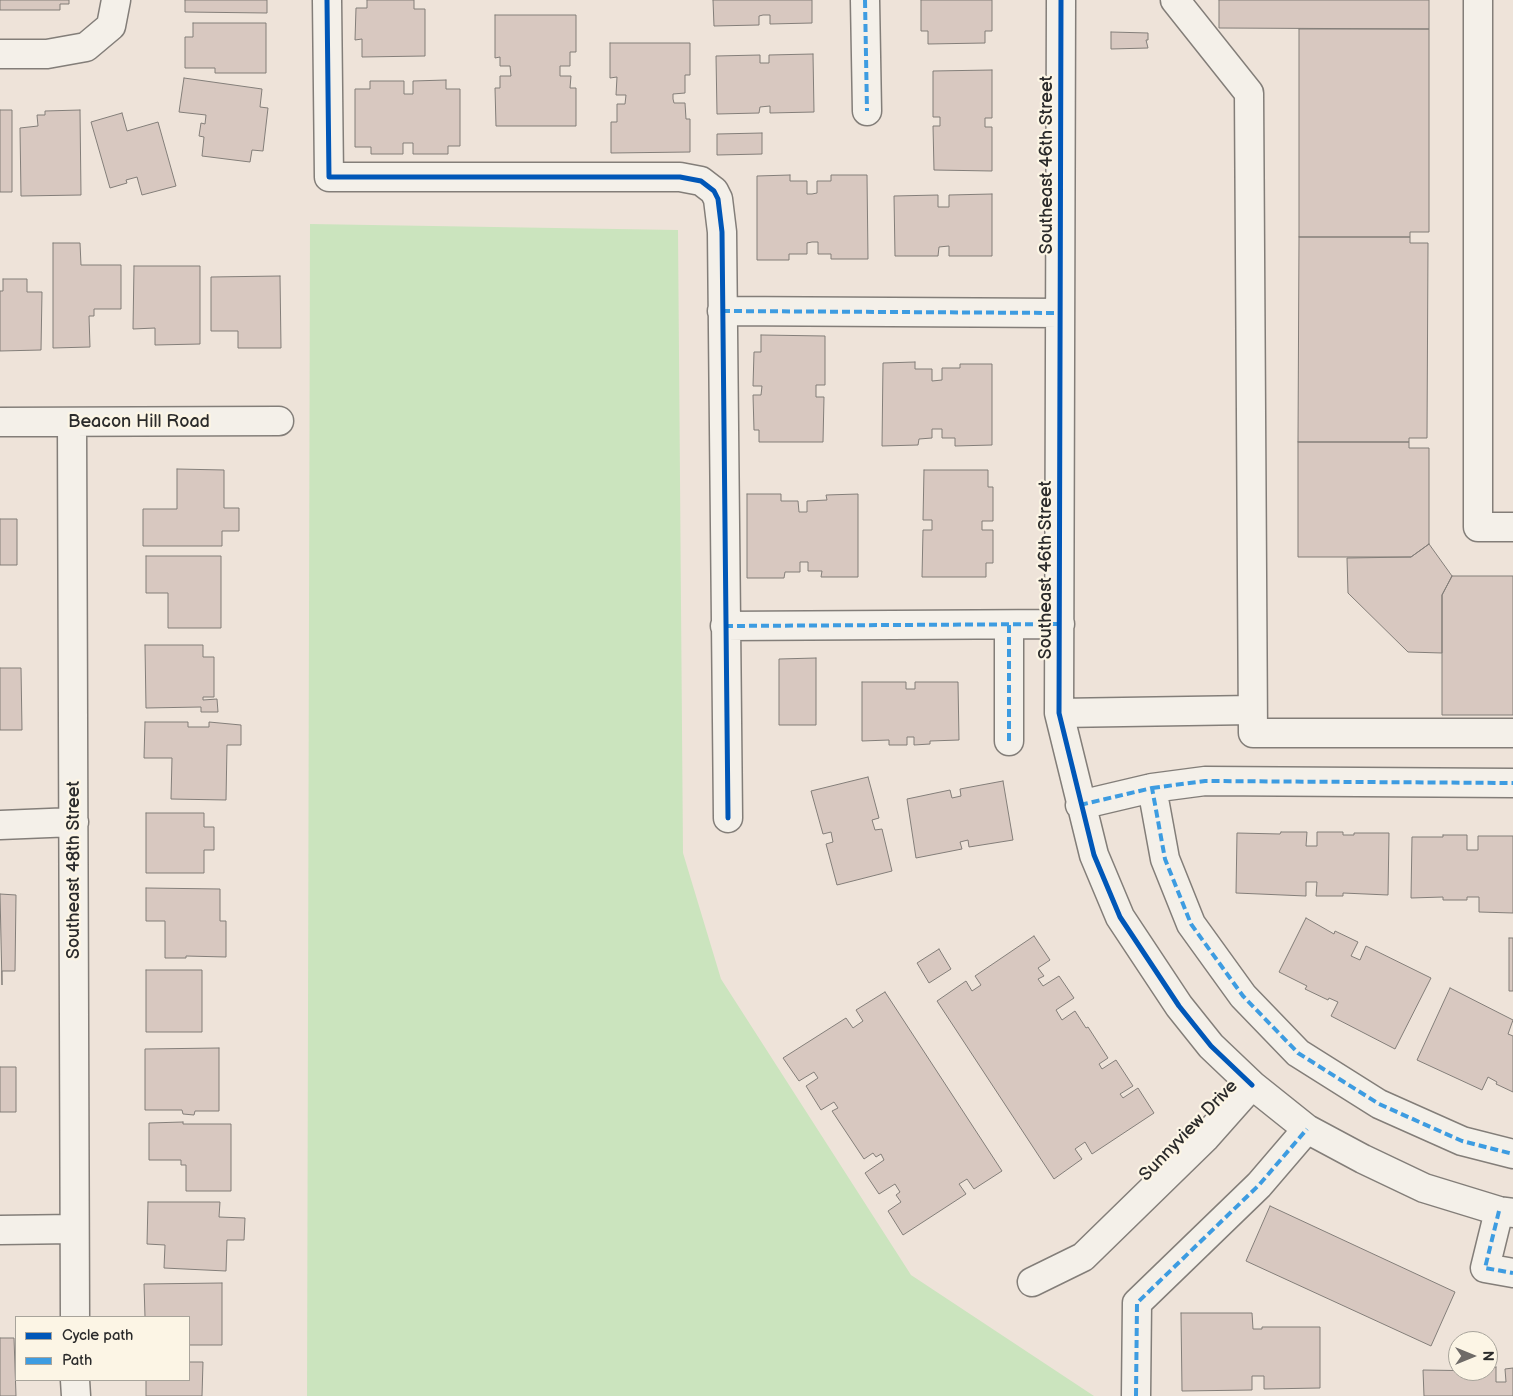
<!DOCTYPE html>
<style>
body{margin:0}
#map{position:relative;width:1513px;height:1396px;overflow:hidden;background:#eee3d9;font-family:"Balsamiq Sans",sans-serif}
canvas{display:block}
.legend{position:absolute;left:15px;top:1316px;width:175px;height:65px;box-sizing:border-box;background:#fcf5e5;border:1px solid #a8a49b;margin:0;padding:6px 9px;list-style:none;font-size:15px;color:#2b2b2b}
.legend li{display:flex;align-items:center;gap:10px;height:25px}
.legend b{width:25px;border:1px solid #a8a49b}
.north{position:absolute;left:1448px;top:1331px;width:50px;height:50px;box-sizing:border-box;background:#fcf5e5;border:1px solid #a8a49b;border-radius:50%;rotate:90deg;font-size:14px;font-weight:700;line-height:20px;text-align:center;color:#2b2b2b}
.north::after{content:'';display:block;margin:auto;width:18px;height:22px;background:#6f6b68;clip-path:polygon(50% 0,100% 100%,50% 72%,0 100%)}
</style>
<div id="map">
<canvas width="1513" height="1396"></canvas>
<ul class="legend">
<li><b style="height:6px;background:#0057b8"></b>Cycle path</li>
<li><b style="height:6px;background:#3d9ce1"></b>Path</li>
</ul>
<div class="north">N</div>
</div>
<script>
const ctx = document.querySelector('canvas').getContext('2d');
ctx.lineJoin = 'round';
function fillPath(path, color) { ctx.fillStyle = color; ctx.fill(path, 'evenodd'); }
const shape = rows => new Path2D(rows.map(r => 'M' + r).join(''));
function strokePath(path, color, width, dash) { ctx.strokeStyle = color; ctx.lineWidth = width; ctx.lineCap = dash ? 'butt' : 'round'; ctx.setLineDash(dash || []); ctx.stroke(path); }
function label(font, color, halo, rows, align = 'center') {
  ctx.font = font + ' "Balsamiq Sans",sans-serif'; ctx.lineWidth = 4.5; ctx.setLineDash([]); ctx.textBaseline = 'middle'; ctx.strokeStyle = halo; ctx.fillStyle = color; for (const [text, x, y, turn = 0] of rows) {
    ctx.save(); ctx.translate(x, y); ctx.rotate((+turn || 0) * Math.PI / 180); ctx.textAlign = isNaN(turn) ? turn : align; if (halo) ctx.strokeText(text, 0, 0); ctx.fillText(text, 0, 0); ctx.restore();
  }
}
const green = shape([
 [310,224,678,230,683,853,721,979,911,1275,1094,1396,307,1396]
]);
const building = shape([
 [0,0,69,0,69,4,60,4,60,10,0,10,0,0],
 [185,0,267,0,267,13,185,12,185,0],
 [367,0,414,0,414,9,425,9,425,56,362,57,362,39,355,40,356,8,367,8,367,0],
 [713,0,812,0,812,23,770,24,770,15,763,15,759,16,759,25,714,26,713,0],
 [921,0,992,0,992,31,985,31,985,43,928,44,928,31,921,31,921,0],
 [1219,0,1429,0,1429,29,1219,28,1219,0],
 [495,15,576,15,576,52,570,52,570,66,560,66,560,76,571,76,570,88,576,88,576,126,496,126,495,88,500,88,500,76,511,76,510,66,500,66,500,57,495,58,495,15],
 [193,23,266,23,266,73,215,73,215,68,185,68,185,37,193,37,193,23],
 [1299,29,1429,29,1429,232,1410,232,1410,237,1299,237,1299,29],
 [1111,32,1148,33,1148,40,1146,40,1148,48,1111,49,1111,32],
 [610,43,690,43,690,75,685,75,685,93,673,94,673,99,674,103,685,103,686,119,690,119,690,152,611,153,611,122,617,122,617,104,625,104,626,95,616,95,617,77,610,78,610,43],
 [813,54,814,112,770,113,770,106,760,107,759,113,717,114,716,56,760,55,760,63,769,63,769,55,813,54],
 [992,70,992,118,985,118,985,127,992,127,992,171,934,170,933,126,940,126,940,117,933,117,933,71,992,70],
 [184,78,262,89,260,107,268,108,263,151,252,150,250,162,202,156,204,137,199,136,201,123,205,124,206,115,179,112,184,78],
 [446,80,446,89,460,89,460,146,448,146,448,154,413,154,413,143,403,143,403,154,371,154,371,147,355,147,355,89,370,89,370,81,404,81,404,94,413,94,413,81,446,80],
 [0,110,12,110,12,192,0,192,0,110],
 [80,110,81,195,21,196,20,128,38,126,37,115,45,115,45,111,80,110],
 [122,113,127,131,158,122,176,186,142,195,137,177,126,180,127,183,110,188,91,122,122,113],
 [762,133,762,154,717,155,717,134,762,133],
 [790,175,790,181,807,181,807,194,812,194,817,193,817,181,831,181,831,175,867,175,868,259,831,259,831,254,818,254,818,242,812,242,807,243,807,254,789,254,789,260,757,260,757,176,790,175],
 [992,194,992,256,949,256,949,246,939,247,938,256,895,256,894,196,938,195,938,207,949,207,949,195,992,194],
 [1299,237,1410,237,1410,243,1428,243,1427,438,1409,438,1409,442,1298,442,1299,237],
 [53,243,80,243,81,265,121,265,121,309,94,309,94,316,89,316,90,347,53,348,53,243],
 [134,266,200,266,200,344,155,345,155,328,133,329,134,266],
 [280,276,281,348,238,348,238,331,211,331,211,277,280,276],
 [3,279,27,279,27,292,42,292,41,350,0,351,0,291,3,291,3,279],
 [761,335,825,336,825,385,816,385,816,397,824,397,823,442,759,442,759,430,754,430,753,395,761,395,762,386,753,386,754,352,761,352,761,335],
 [915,362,915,369,932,369,932,381,942,380,942,368,960,368,960,364,992,364,992,445,955,446,955,438,942,438,942,429,932,429,932,438,919,439,918,445,882,446,883,363,915,362],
 [1298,442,1409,442,1409,448,1429,448,1429,544,1411,557,1298,557,1298,442],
 [177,469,224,470,224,508,239,508,239,531,222,531,222,546,143,546,143,509,177,509,177,469],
 [924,470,988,470,988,487,993,487,993,521,982,521,982,530,993,530,993,563,986,563,986,577,922,577,923,530,932,530,932,520,923,520,924,470],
 [747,494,781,494,781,501,798,501,799,512,807,512,807,501,827,500,826,495,858,494,858,577,821,577,822,571,808,571,808,562,800,562,800,572,785,572,784,578,747,578,747,494],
 [0,519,17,519,17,565,0,565,0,519],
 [1429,544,1452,576,1442,595,1442,653,1408,652,1348,593,1347,558,1411,557,1429,544],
 [146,556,221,556,221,628,168,628,168,593,146,593,146,556],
 [1452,576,1513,576,1513,715,1442,715,1442,595,1452,576],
 [145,645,203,645,203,657,214,657,214,697,203,697,203,700,217,699,218,712,201,712,201,707,146,708,145,645],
 [816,658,816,725,779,725,779,659,816,658],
 [0,668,21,668,22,730,0,730,0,668],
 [862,682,906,682,906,689,915,689,915,682,958,682,959,740,930,741,930,744,914,745,914,737,907,737,907,745,889,745,889,740,862,741,862,682],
 [145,722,188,722,188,727,209,727,209,722,241,725,241,745,227,745,226,800,171,799,172,758,144,758,145,722],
 [868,777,879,818,872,820,875,830,882,829,892,871,837,885,826,844,833,842,831,832,823,834,811,791,868,777],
 [1003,781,1013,840,969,847,968,840,960,842,962,849,916,858,907,799,950,790,952,798,961,796,960,789,1003,781],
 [146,813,204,813,204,827,214,827,214,850,204,850,204,873,146,873,146,813],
 [1281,832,1307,832,1306,846,1317,846,1317,832,1343,832,1343,835,1354,835,1354,833,1389,833,1388,895,1343,893,1343,896,1316,896,1317,882,1306,882,1306,896,1236,893,1237,833,1280,834,1281,832],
 [1443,835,1467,835,1467,850,1478,850,1478,836,1513,836,1513,913,1479,912,1479,897,1467,897,1467,900,1443,900,1443,897,1411,898,1412,837,1443,837,1443,835],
 [146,888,220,889,220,921,226,921,226,957,186,956,186,958,165,958,165,921,146,921,146,888],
 [0,894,16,895,15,971,2,971,2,985,0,894],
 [1306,918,1334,934,1335,931,1358,942,1351,956,1360,960,1366,946,1431,978,1395,1049,1331,1016,1338,1002,1329,998,1328,1000,1305,989,1307,986,1279,972,1306,918],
 [1034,936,1050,960,1038,968,1044,976,1038,979,1043,986,1059,976,1074,998,1056,1010,1062,1020,1075,1011,1086,1028,1088,1027,1108,1058,1099,1064,1102,1069,1116,1060,1133,1086,1120,1094,1123,1098,1138,1088,1154,1113,1092,1154,1085,1142,1075,1149,1082,1159,1054,1179,937,1001,966,981,972,991,981,985,975,976,1034,936],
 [1509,938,1513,938,1513,991,1509,991,1509,938],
 [939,949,951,969,929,983,917,963,939,949],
 [146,970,202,970,202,1032,146,1032,146,970],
 [1450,988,1513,1020,1508,1034,1513,1036,1513,1092,1496,1084,1497,1082,1488,1077,1482,1090,1417,1060,1450,988],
 [885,992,1002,1171,974,1189,967,1179,959,1184,966,1194,903,1235,888,1211,901,1202,896,1195,900,1192,895,1184,879,1194,865,1173,884,1160,881,1154,876,1157,873,1153,864,1159,832,1111,838,1108,834,1102,821,1110,806,1086,818,1078,814,1072,799,1081,783,1058,846,1018,853,1028,863,1021,856,1010,885,992],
 [219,1048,219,1111,195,1111,194,1115,183,1114,182,1110,145,1110,145,1049,219,1048],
 [0,1067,16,1067,16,1112,0,1112,0,1067],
 [183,1122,183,1124,231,1124,231,1191,186,1191,186,1165,181,1165,181,1160,149,1160,149,1123,183,1122],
 [148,1202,220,1202,219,1217,245,1218,244,1240,227,1240,226,1271,164,1268,165,1245,147,1244,148,1202],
 [1270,1206,1455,1292,1431,1346,1246,1261,1270,1206],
 [222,1283,222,1345,189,1345,189,1317,145,1317,144,1284,222,1283],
 [1181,1313,1252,1313,1253,1329,1262,1329,1262,1327,1320,1327,1320,1388,1264,1389,1264,1376,1252,1376,1252,1390,1182,1391,1181,1313],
 [0,1338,14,1338,16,1396,0,1396,0,1338],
 [189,1362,203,1362,202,1396,146,1396,146,1380,189,1380,189,1362],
 [1496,1367,1496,1382,1506,1382,1505,1369,1513,1368,1513,1396,1424,1396,1423,1370,1488,1371,1488,1368,1496,1367]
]);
const minor = shape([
 [327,0,329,177,680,177,701,181,714,191,718,199,722,232,728,818],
 [865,0,867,111],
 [1061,0,1059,713,1094,855,1120,917,1179,1006,1211,1046,1252,1085],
 [1175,0,1249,93,1253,733,1513,733],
 [1478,0,1478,527,1513,527],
 [0,54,47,54,86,47,111,26,116,0],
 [722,311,1060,313],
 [0,422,279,421],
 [72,422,75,1317],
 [1009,625,1009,741],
 [725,626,1060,624],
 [1059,713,1252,710],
 [1152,788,1205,781,1513,783],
 [1080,805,1152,788,1165,859,1191,924,1243,996,1298,1053,1379,1104,1462,1141,1513,1154],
 [0,825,74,822],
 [1499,1211,1485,1268,1513,1273],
 [0,1230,74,1229],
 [1032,1282,1083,1257,1205,1138,1252,1085,1307,1129,1363,1159,1424,1188,1499,1211,1513,1213],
 [75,1380,76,1396],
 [1136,1396,1137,1303,1259,1185,1307,1129]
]);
const quiet = shape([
 [865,0,867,111],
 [722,311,1060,313],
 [1009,625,1009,741],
 [725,626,1060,624],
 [1152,788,1205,781,1513,783],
 [1080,805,1152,788,1165,859,1191,924,1243,996,1298,1053,1379,1104,1462,1141,1513,1154],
 [1499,1211,1485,1268,1513,1273],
 [1136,1396,1137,1303,1259,1185,1307,1129]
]);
const cycleway = shape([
 [327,0,329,177,680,177,701,181,714,191,718,199,722,232,728,818],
 [1061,0,1059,713,1094,855,1120,917,1179,1006,1211,1046,1252,1085]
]);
const streetNames = [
 ["Southeast 46th Street",1047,165,-90],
 ["Beacon Hill Road",139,422],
 ["Southeast 46th Street",1046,570,-90],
 ["Southeast 48th Street",74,870,-90],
 ["Sunnyview Drive",1189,1131,-46]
];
fillPath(green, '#cbe4be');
fillPath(building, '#d8c8c0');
strokePath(building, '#837e79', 1);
strokePath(minor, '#837e79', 31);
strokePath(minor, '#f4f0e9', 28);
strokePath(quiet, '#3d9ce1', 4, [8, 4]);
strokePath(cycleway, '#0057b8', 5);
label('18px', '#2b2b2b', '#fcf5e5', streetNames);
</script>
